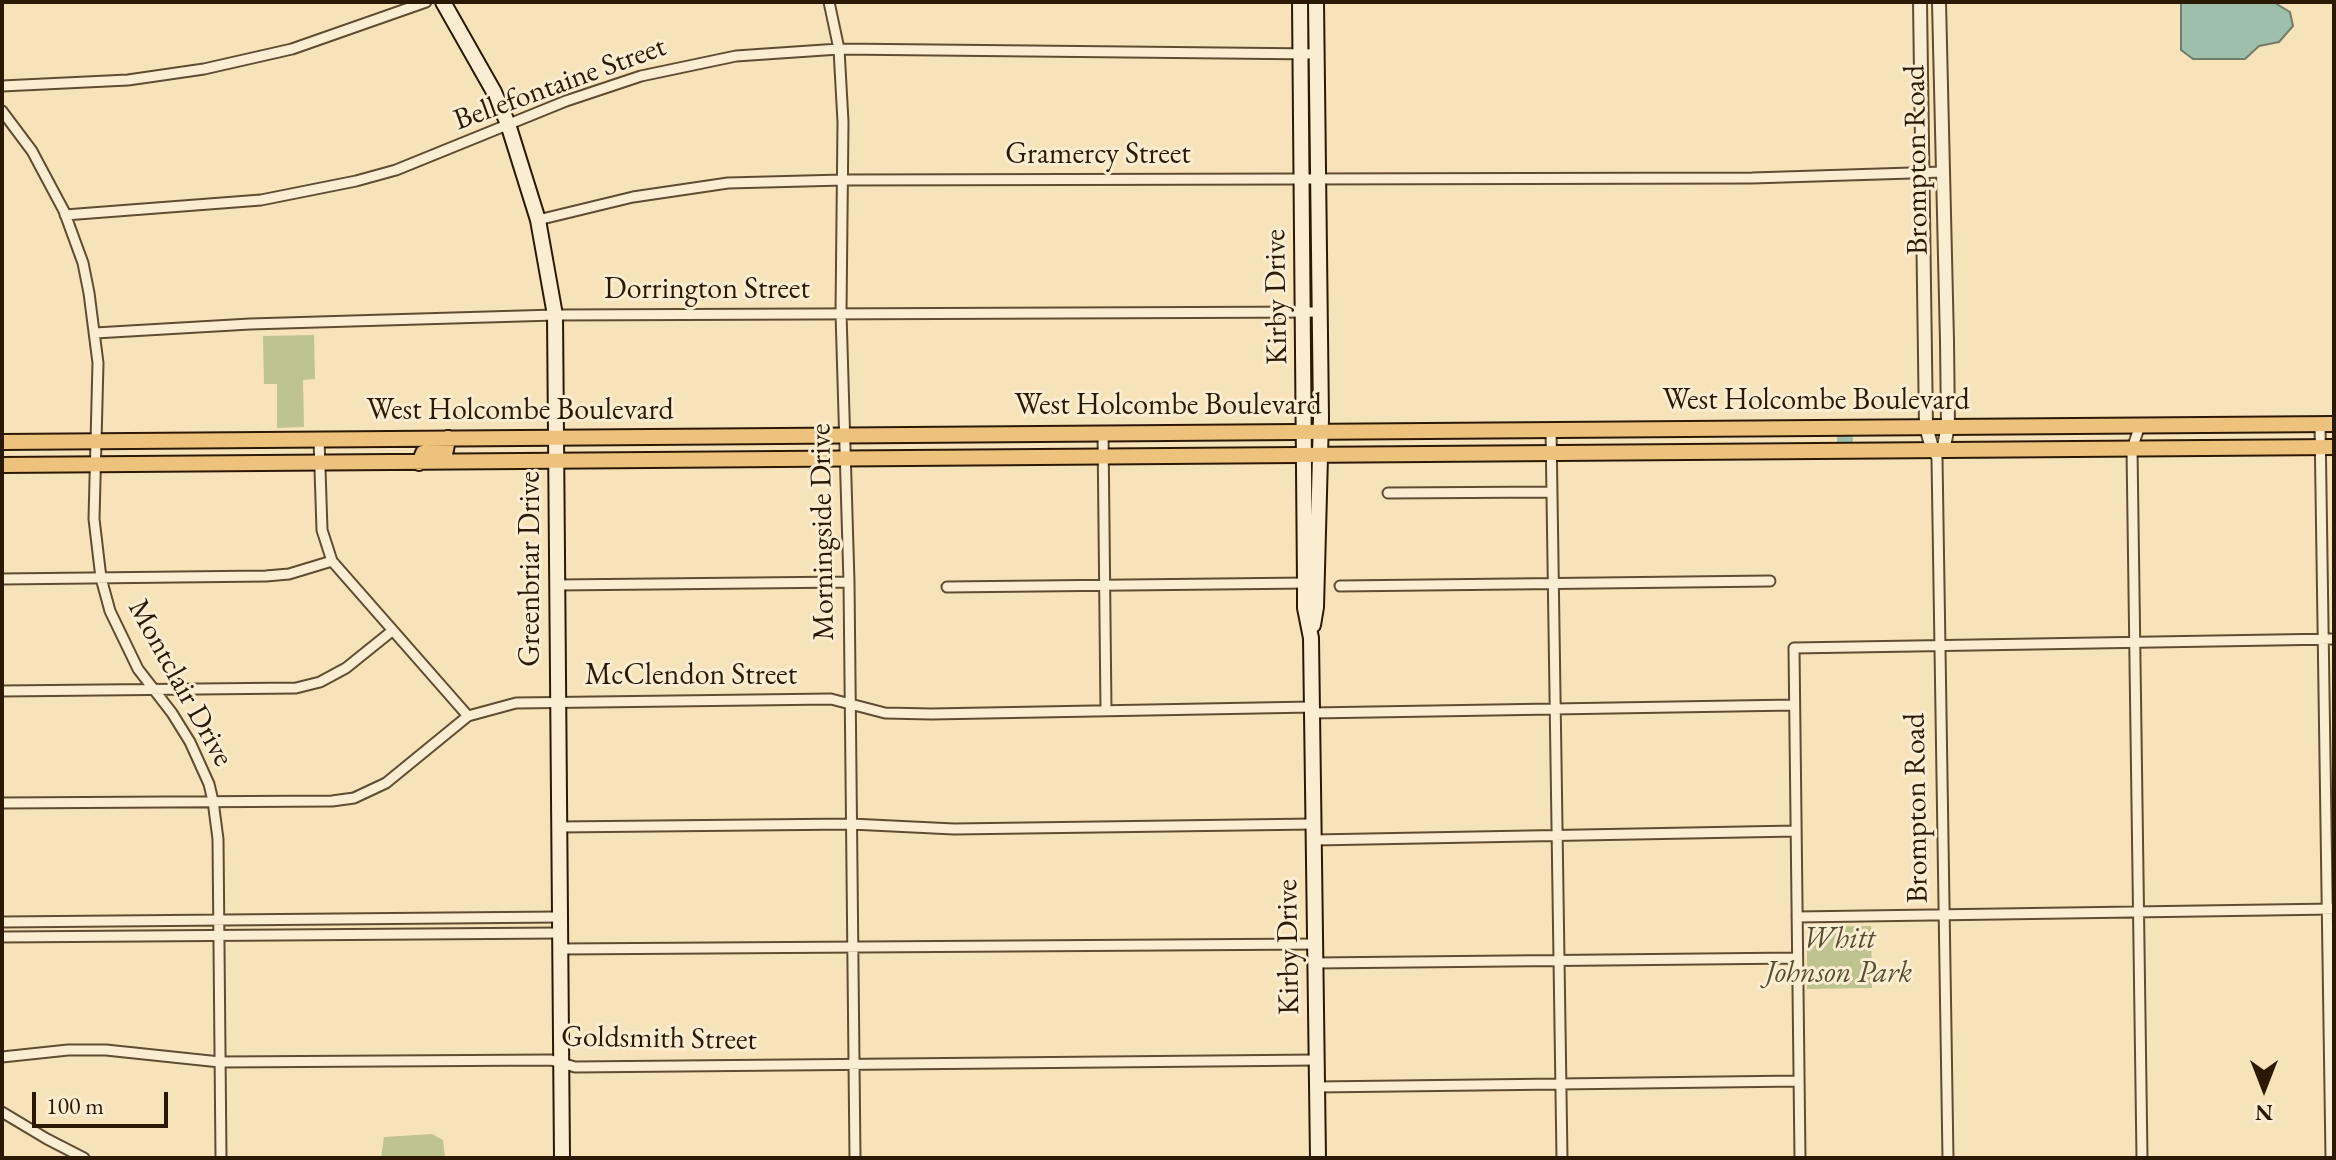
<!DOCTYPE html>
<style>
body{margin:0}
#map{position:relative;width:2336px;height:1160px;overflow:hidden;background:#f7e3b9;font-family:"EB Garamond",serif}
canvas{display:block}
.frame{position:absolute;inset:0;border:4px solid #2c1904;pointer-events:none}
.north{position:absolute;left:2224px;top:1048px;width:80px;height:80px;-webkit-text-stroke:6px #faedd2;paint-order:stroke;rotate:180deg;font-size:22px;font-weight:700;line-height:32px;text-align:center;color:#2c1904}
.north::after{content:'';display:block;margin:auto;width:28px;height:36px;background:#2c1904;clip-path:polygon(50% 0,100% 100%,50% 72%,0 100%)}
.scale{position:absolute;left:32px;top:1092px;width:136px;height:36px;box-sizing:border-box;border:4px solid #2c1904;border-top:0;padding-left:10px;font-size:24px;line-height:28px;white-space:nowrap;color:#2c1904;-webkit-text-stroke:6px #faedd2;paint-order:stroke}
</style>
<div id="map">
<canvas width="2336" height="1160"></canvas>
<div class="frame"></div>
<div class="north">N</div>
<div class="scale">100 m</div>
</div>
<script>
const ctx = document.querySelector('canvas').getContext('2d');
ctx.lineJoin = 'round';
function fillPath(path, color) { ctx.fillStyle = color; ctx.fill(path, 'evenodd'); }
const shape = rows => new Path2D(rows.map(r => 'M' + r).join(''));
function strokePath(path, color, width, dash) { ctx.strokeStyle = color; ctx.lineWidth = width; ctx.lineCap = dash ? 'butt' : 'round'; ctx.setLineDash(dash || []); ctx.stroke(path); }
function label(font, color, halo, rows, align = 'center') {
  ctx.font = font + ' "EB Garamond",serif'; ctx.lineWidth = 6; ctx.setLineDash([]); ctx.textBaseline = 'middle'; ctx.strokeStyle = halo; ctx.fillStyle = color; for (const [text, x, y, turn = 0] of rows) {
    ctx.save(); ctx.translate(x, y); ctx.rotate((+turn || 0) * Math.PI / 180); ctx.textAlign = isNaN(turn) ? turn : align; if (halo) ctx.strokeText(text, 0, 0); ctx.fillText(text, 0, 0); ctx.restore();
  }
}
const green = shape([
 [314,335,315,379,303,380,304,427,277,428,277,384,264,384,263,336],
 [1871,926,1872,988,1807,989,1807,927],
 [432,1134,443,1140,445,1158,381,1158,384,1137]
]);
const water = shape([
 [2181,2,2275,3,2290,12,2293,26,2279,42,2259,46,2245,59,2193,59,2181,50,2181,2]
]);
const river = shape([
 [1845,438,1845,441]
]);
const minor = shape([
 [829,2,839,49,843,122,841,313,849,582,855,1158],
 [2,86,128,80,204,69,292,49,426,2],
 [2,111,32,151,64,211,83,263,89,293,98,363,94,519,101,578,110,611,138,669,172,713,190,742,209,784,213,801,218,839,221,1158],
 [65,215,261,200,356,181,396,170,566,101,641,76,736,56,839,49,1317,54],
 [538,220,633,197,728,183,843,180,1752,178,1943,172],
 [95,333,250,324,555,315,1320,312],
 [2320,424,2331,1158],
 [2140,425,2132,449,2142,1158],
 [1551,429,1562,1158],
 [1103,432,1106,711],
 [319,439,322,530,332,561,468,716],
 [1933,451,1937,458,1948,1158],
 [1388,493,1551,492],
 [2,579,266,576,289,574,332,561],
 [557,585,849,582],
 [1340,586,1770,581],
 [947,587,1307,583],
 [2,691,296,688,320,682,346,668,392,631],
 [1312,713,1794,705],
 [2,803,332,801,354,798,386,783,468,716,516,703,831,699,885,713,931,714,1312,707],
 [558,827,851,824,954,829,1313,824],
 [1314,840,1796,831],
 [1797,917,2334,909],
 [2,922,559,917],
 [2,937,559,933],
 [560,949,1315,944],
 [1315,963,1797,958],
 [2,1057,68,1050,106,1050,220,1062,551,1060,575,1067,1317,1060],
 [1317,1087,1799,1081],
 [2,1112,47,1139,84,1158],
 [1800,1158,1794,648,2334,639]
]);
const tertiary = shape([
 [1920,2,1926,427,1933,451],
 [1939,2,1947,341,1948,426,1943,451]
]);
const secondary = shape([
 [443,2,494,92,508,124,538,220,555,315,562,1158],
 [1300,2,1305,583,1305,608,1311,638,1318,1158],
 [1313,625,1316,607,1321,418,1316,2]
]);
const primary = shape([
 [2,442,2334,424],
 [419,463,423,453,446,450,448,438],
 [2,465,2334,447]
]);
const streetNames = [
 ["Bellefontaine Street",560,84,-20],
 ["Gramercy Street",1098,155],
 ["Brompton Road",1917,160,-91],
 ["Dorrington Street",707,290],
 ["Kirby Drive",1277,297,-91],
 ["West Holcombe Boulevard",1816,401],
 ["West Holcombe Boulevard",1168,406],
 ["West Holcombe Boulevard",520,411],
 ["Morningside Drive",823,532,-91],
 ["Greenbriar Drive",531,569,-90],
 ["McClendon Street",691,676],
 ["Montclair Drive",180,683,61],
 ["Brompton Road",1917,808,-91],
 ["Kirby Drive",1289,947,-91],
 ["Goldsmith Street",659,1039,1]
];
const parkNames = [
 ["Whitt",1839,940],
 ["Johnson Park",1839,974]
];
fillPath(green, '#bec38f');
fillPath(water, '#9ebfaa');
strokePath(water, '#707d68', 2);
strokePath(river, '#9ebfaa', 16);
strokePath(minor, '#5f4c31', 13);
strokePath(tertiary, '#5f4c31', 16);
strokePath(secondary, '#2c1904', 18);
strokePath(primary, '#2c1904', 18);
strokePath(minor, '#faedd2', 9);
strokePath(tertiary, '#faedd2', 12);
strokePath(secondary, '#faedd2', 14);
strokePath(primary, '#ecc27c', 14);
label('30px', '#2c1904', '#faedd2', streetNames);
label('italic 30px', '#584c2e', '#faedd2', parkNames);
</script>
